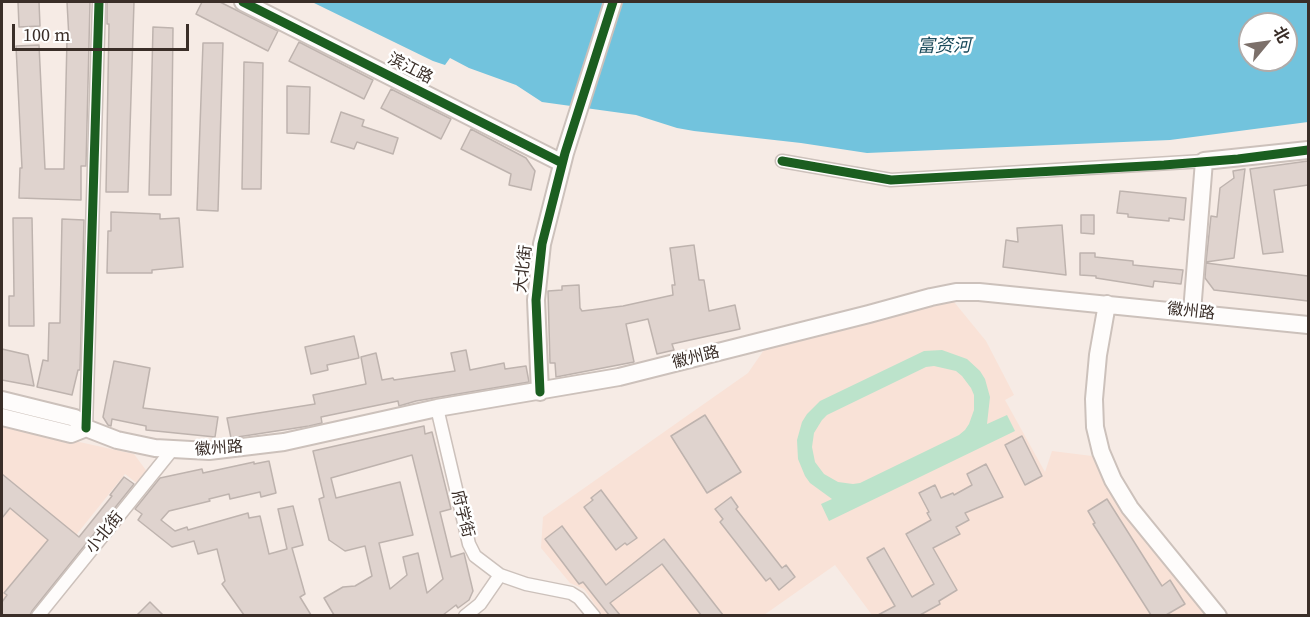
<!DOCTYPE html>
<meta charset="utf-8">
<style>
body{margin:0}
#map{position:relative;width:1310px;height:617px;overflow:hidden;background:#f6ebe5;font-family:"Source Serif 4","Noto Sans SC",serif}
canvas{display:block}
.frame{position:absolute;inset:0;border:3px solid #3a2e28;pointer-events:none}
.north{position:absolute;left:1238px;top:12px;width:60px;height:60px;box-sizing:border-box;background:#fff;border:2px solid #b0aba9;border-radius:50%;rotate:61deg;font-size:16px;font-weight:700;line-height:24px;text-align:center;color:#3a2e28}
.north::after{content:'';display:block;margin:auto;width:21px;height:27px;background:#7c706a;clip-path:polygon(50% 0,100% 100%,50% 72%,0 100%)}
.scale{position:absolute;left:12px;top:24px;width:177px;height:27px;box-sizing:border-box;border:3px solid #3a2e28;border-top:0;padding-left:8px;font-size:18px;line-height:21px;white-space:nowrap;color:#3a2e28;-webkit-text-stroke:4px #fff;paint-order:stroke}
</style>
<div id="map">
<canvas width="1310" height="617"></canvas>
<div class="frame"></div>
<div class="north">北</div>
<div class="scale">100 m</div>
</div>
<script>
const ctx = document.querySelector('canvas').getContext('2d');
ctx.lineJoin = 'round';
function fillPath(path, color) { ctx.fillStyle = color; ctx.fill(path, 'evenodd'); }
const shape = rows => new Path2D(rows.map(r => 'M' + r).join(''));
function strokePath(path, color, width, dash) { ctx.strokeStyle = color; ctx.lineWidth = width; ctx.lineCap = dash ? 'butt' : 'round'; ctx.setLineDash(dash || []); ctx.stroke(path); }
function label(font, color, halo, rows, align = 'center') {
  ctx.font = font + ' "Source Serif 4","Noto Sans SC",serif'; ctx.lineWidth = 5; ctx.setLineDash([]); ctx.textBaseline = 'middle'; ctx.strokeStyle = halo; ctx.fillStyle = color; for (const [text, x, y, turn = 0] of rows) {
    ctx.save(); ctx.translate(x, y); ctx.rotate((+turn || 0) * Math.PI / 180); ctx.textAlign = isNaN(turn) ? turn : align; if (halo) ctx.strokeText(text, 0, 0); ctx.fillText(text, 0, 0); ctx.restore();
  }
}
const built = shape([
 [950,297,986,341,1014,395,1005,400,1045,472,1052,451,1092,456,1148,546,1182,580,1207,615,872,615,835,565,764,615,602,615,584,589,570,583,541,548,543,517,748,373,766,347],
 [2,425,134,454,148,473,139,485,125,474,12,615,2,616]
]);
const green = shape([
 [942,350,967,359,980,371,985,379,990,397,987,424,1007,415,1015,431,829,521,821,504,832,499,810,483,805,476,798,459,797,440,802,422,807,414,820,401,924,351],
 [934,366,956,371,962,376,971,388,974,395,974,410,969,424,965,430,959,435,860,483,853,484,838,482,824,474,815,462,812,447,814,433,822,420,827,415,926,367]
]);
const water = shape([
 [312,2,1308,2,1308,122,1170,140,867,153,801,143,694,131,677,128,636,115,542,102,516,85,469,68,450,58,445,65,433,61],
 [1250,24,1286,24,1286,60,1250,60]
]);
const building = shape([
 [18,2,39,2,40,26,19,27,18,2],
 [67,2,90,2,86,166,81,166,81,200,19,198,20,168,22,168,16,46,39,45,45,169,64,169,67,39,69,39,67,2],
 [107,2,134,2,128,192,106,192,109,24,107,24,107,2],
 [202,2,220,2,278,31,268,51,196,14,202,2],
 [153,27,173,28,171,195,149,195,153,27],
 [299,42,373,80,364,99,289,61,299,42],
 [203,43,223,43,218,211,197,210,203,43],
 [244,62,263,63,261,189,242,189,244,62],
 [287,86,310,87,309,134,287,133,287,86],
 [391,89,451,119,441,139,381,108,391,89],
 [341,112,364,120,362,126,398,138,393,154,357,142,354,149,331,142,341,112],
 [471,129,526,158,535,171,531,190,509,185,511,174,461,149,471,129],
 [1308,161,1308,185,1274,190,1283,252,1263,254,1250,169,1308,161],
 [1245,169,1234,258,1206,262,1211,216,1217,217,1220,188,1234,178,1233,171,1245,169],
 [1120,191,1186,198,1184,220,1169,218,1169,221,1128,217,1128,214,1117,213,1120,191],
 [111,212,160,214,160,219,179,218,183,267,152,270,152,273,107,273,108,231,111,231,111,212],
 [1081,215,1094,215,1094,234,1081,233,1081,215],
 [13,218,32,218,34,326,9,326,9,296,14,296,13,218],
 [62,219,84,220,80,370,78,370,72,395,37,387,43,360,48,361,49,323,60,323,62,219],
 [1062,225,1066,275,1003,267,1006,240,1018,242,1017,228,1062,225],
 [694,245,699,280,704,280,709,311,735,305,740,329,672,344,674,350,657,354,648,319,626,324,634,362,556,377,555,363,550,363,548,291,562,290,562,286,579,285,580,308,582,311,623,306,673,295,672,285,675,285,670,248,694,245],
 [1080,253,1095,253,1095,257,1133,261,1133,265,1183,270,1181,284,1154,281,1153,287,1096,278,1096,276,1080,275,1080,253],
 [1206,263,1308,276,1308,301,1214,290,1205,278,1206,263],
 [354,336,359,358,327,365,328,370,311,374,305,347,354,336],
 [2,349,28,355,34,386,2,380,2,349],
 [466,350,470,370,504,363,505,369,526,366,529,382,416,401,399,406,398,401,321,417,322,423,309,426,231,438,227,418,315,404,313,395,366,384,361,357,376,353,382,380,393,378,394,380,455,371,451,353,466,350],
 [114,361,150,368,143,408,218,417,215,437,146,430,146,426,112,419,111,426,108,425,103,417,114,361],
 [705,415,741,472,707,493,671,436,705,415],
 [424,426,425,434,432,432,451,509,440,512,451,557,464,553,473,591,469,600,458,608,456,605,443,615,334,615,324,598,343,587,355,586,372,576,365,546,345,551,329,540,319,499,324,497,313,451,424,426],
 [412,455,443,579,427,593,418,553,403,557,407,575,390,589,379,543,413,535,400,482,336,498,331,478,412,455],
 [1022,436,1042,476,1025,485,1005,445,1022,436],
 [269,461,276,493,261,497,260,492,230,499,229,494,209,499,210,501,169,511,161,520,175,531,187,527,188,530,248,513,249,518,260,516,269,554,287,549,278,509,293,506,303,545,292,548,305,594,300,597,311,615,244,615,222,584,225,581,217,549,198,554,194,541,172,547,138,520,142,514,135,509,160,478,202,469,203,473,254,462,254,464,269,461],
 [986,464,1003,497,965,513,969,520,956,527,960,534,933,548,957,590,939,601,940,604,920,615,878,615,895,606,867,558,884,548,912,597,934,584,906,534,931,520,927,513,929,512,919,493,935,485,941,498,953,493,954,495,972,485,967,474,986,464],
 [2,474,79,537,112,496,110,495,124,477,134,484,32,611,30,615,2,615,2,602,7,595,4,593,48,540,10,508,2,518,2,474],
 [601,490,637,538,627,545,625,543,616,550,584,507,593,500,591,498,601,490],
 [731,497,738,507,736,509,782,568,786,565,795,577,779,590,770,578,766,581,720,522,723,519,715,509,731,497],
 [1107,499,1162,586,1170,580,1185,604,1166,615,1151,615,1093,524,1095,523,1088,511,1107,499],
 [562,526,606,585,664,539,723,615,701,615,662,564,610,603,620,615,609,615,583,582,579,584,545,539,562,526],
 [150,602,163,615,137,615,150,602]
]);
const street = shape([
 [782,161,891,180,1204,161],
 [437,408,469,544,475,556,500,575,526,584,571,593,579,598,594,616],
 [86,428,99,2],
 [38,616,172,450],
 [465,616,480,604,500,575]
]);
const secondary = shape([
 [243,2,562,163],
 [1107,304,1098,355,1094,399,1095,427,1101,452,1113,480,1130,508,1218,616],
 [1192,312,1204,161,1308,150],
 [540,392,536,300,542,244,565,153,613,2],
 [2,400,75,418,86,428,117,440,155,448,209,451,284,442,437,408,619,377,869,314,931,297,956,292,979,292,1308,325],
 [2,417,71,434,86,428]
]);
const cycleway = shape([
 [243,2,562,163],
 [782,161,891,180,1164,165,1238,159,1308,150],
 [540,392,536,300,542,244,565,153,613,2],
 [86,428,99,2]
]);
const streetNames = [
 ["滨江路",410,69,27],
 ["大北街",524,269,-83],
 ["徽州路",1191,312,6],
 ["徽州路",696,358,-14],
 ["徽州路",219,449,-4],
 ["府学街",462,514,76],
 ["小北街",105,533,-51]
];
const waterNames = [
 ["富资河",944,47,-1]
];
fillPath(built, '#f9e2d7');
fillPath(green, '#bce3cb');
fillPath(water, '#72c3dd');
fillPath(building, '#dfd3ce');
strokePath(building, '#beb3ae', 1.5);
strokePath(street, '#ccc1bb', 15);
strokePath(secondary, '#ccc1bb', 20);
strokePath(street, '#fefcfb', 12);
strokePath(secondary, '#fefcfb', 16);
strokePath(cycleway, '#1b5e20', 9);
label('16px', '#3a2e28', '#fff', streetNames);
label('italic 18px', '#174859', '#fff', waterNames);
</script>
